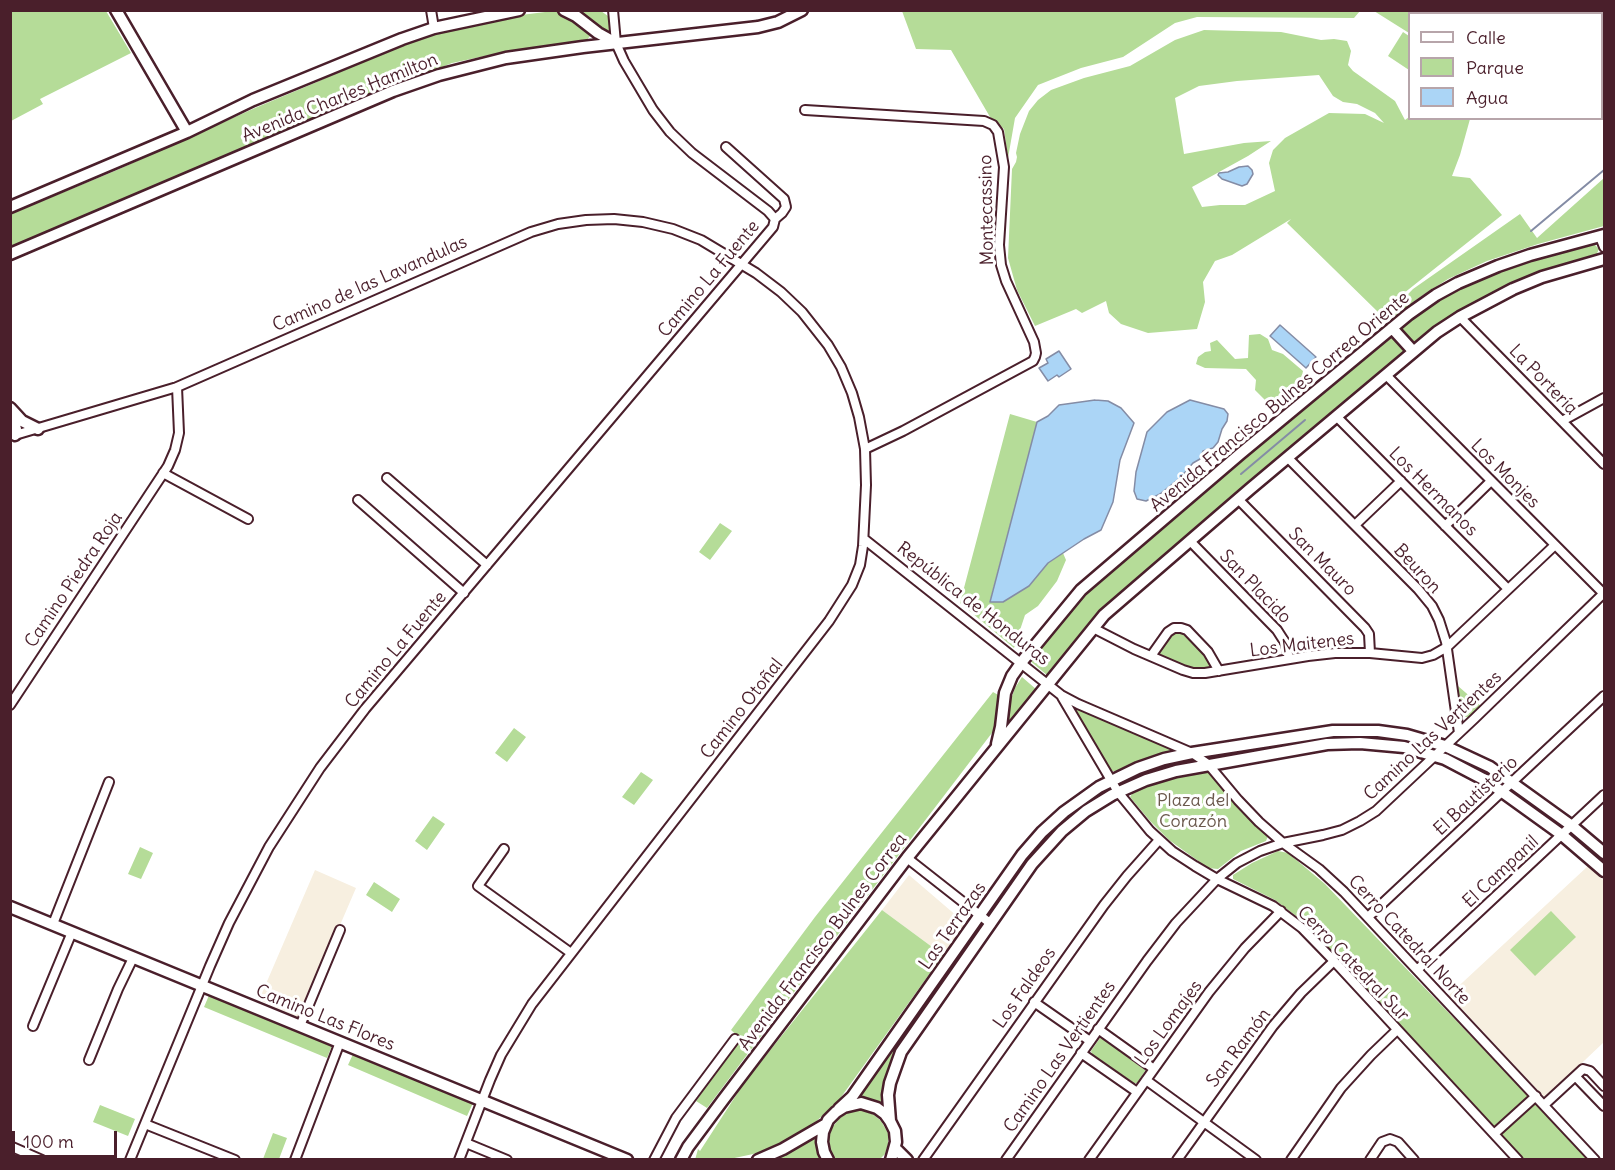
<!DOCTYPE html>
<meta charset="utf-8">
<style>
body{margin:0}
#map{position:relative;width:1615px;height:1170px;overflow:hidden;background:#fff;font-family:Delius,sans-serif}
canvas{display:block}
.frame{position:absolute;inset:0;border:12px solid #4a1f2b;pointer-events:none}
.legend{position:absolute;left:1408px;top:12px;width:195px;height:108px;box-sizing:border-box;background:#fff;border:2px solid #b7a5aa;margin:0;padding:8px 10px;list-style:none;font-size:18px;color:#4a1f2b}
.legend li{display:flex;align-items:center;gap:12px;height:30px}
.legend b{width:30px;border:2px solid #b7a5aa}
.scale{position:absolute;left:12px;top:1131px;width:105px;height:27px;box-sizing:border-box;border:3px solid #4a1f2b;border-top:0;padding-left:8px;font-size:18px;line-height:21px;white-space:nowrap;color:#4a1f2b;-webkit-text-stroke:4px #fff;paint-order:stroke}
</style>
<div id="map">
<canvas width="1615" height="1170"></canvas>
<div class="frame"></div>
<ul class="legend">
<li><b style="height:8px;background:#fff"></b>Calle</li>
<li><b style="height:16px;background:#b5dc98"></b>Parque</li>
<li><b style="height:16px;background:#abd5f6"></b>Agua</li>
</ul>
<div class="scale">100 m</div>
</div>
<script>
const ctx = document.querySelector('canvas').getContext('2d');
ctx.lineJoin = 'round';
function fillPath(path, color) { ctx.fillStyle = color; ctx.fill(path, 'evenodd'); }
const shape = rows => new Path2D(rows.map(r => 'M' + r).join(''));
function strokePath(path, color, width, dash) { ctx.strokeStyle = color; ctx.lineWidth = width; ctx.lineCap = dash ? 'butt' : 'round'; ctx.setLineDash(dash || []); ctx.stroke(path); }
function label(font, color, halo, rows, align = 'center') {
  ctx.font = font + ' Delius,sans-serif'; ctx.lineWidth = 6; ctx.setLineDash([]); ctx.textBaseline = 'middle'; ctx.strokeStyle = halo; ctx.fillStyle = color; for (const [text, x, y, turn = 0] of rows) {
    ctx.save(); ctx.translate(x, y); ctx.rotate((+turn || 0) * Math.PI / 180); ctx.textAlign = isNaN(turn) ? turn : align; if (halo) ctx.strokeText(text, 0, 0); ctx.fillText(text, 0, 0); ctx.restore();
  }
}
const built = shape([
 [1588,866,1604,881,1604,1042,1545,1098,1449,995],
 [315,870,356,888,300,1018,259,1000],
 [909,875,965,923,943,955,882,910]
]);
const green = shape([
 [11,10,106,11,131,53,40,99,43,104,11,121],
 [553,11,601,11,608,16,611,33,610,35,597,28,585,42,504,52,452,63,390,88,11,248,11,214,117,170,255,108,317,82,403,41,433,33,513,16],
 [902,11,1360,11,1354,18,1197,17,1175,23,1123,57,1081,68,1038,85,1015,118,1008,158,1004,129,990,117,951,50,916,49],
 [1374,11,1421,11,1426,13,1410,14,1409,33],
 [1204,30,1281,32,1321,40,1334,39,1347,41,1351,51,1348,65,1353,71,1395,101,1405,120,1409,117,1410,118,1470,119,1460,155,1452,176,1470,178,1502,215,1379,313,1287,223,1291,219,1232,255,1215,261,1203,282,1205,302,1197,329,1148,333,1121,324,1109,313,1106,301,1082,313,1076,309,1035,326,1017,290,1008,258,1012,169,1016,162,1017,157,1016,153,1020,134,1029,111,1038,100,1051,90,1084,78,1130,66,1175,40],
 [1319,75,1333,96,1343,102,1357,104,1375,113,1384,123,1365,114,1329,113,1285,138,1273,150,1269,163,1275,191,1245,205,1220,205,1202,207,1192,187,1248,156,1271,141,1244,143,1184,154,1175,98,1199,86,1237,81],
 [1403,32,1409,36,1409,70,1388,56],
 [1604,178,1604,226,1538,244,1487,261,1448,279,1420,297,1392,318,1389,314,1413,289,1520,214,1537,238],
 [1590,244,1595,245,1599,249,1596,256,1518,282,1486,297,1466,307,1416,342,1410,341,1401,331,1402,326,1427,307,1474,280,1531,259],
 [1260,334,1268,339,1272,350,1283,354,1303,371,1300,385,1285,394,1279,395,1274,405,1267,402,1255,390,1256,380,1246,369,1205,368,1196,364,1198,357,1205,352,1211,351,1210,343,1217,340,1235,359,1248,358,1249,335],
 [1396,337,1405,348,1406,353,1125,590,1104,609,1048,676,1028,659,1086,589,1391,338],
 [1010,414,1037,422,990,601,1003,602,1029,586,1048,563,1063,553,1066,560,1057,581,1038,606,1025,615,1014,648,960,603],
 [720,523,732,531,710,560,699,552],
 [1178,630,1184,632,1210,659,1214,666,1201,669,1186,666,1158,654,1158,651,1172,633],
 [1022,677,1037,690,1009,724,1007,718,1009,705,1015,688],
 [1458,686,1481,706,1470,717,1466,717,1461,713],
 [993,692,1000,696,998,725,804,979,707,1108,696,1101,740,1038,731,1030,815,917],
 [1077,709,1169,747,1171,752,1119,772,1111,771,1075,711],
 [514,728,526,737,507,762,495,753],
 [1384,734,1413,739,1468,759,1503,780,1600,855,1604,858,1604,866,1500,785,1475,767,1445,754,1412,744,1384,739,1343,739,1212,760,1210,755,1329,735],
 [1202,771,1210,773,1234,801,1268,836,1266,841,1241,851,1218,869,1208,868,1169,840,1150,821,1130,797,1134,791,1151,782],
 [641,772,653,780,634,805,622,797],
 [1110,786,1112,790,1067,821,898,1047,885,1081,884,1108,857,1100,856,1097,1026,858,1063,817,1093,795],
 [433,816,445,824,427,850,415,841],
 [140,847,153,853,141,879,128,874],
 [1278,851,1288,853,1325,884,1589,1159,1523,1159,1308,925,1275,900,1233,879,1233,875,1252,863],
 [374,882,400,899,392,912,366,895],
 [882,910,943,955,839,1100,807,1130,767,1151,730,1159,695,1160,698,1149,700,1151,744,1083],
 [1551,911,1576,937,1535,976,1510,950],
 [210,993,333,1043,327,1058,204,1007],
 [1100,1038,1103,1039,1145,1070,1145,1071,1137,1083,1134,1083,1092,1054,1091,1051],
 [354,1052,473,1103,467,1116,348,1065],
 [100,1105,135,1119,128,1136,93,1122],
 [852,1111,864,1111,874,1115,881,1121,888,1133,888,1144,885,1154,880,1159,837,1160,834,1157,831,1152,829,1140,830,1130,841,1117],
 [273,1133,287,1138,279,1159,263,1159],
 [818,1133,818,1148,824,1159,768,1160]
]);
const water = shape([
 [1248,166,1252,170,1253,174,1247,184,1242,186,1222,179,1218,175,1219,173,1228,172,1239,167,1248,166],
 [1280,325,1316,357,1306,368,1270,336,1280,325],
 [1059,351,1071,369,1059,377,1057,375,1048,381,1039,368,1048,363,1046,359,1059,351],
 [1095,400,1108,401,1121,408,1134,423,1120,460,1113,502,1101,530,1084,539,1048,563,1029,586,1003,602,990,602,1037,422,1048,416,1059,405,1095,400],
 [1190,400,1224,409,1228,414,1227,421,1222,429,1218,442,1213,448,1203,451,1200,459,1193,463,1181,477,1160,494,1146,501,1137,499,1134,491,1136,472,1147,432,1167,412,1190,400]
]);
const stream = shape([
 [1531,231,1604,170],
 [1241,474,1305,420]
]);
const street = shape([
 [431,10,434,28],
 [805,110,984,121,993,125,998,132,1004,167,999,245,1001,265,1006,281,1034,342,1036,353,1035,357,1033,361,903,431,865,449],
 [726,147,784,199,786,207,782,213,775,219],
 [1600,237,1604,247],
 [1460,317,1604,464],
 [1386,375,1604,594],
 [1337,417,1508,589],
 [1562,421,1604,398],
 [15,435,177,387,531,232,558,224,586,220,614,219,643,222,673,229,701,240,756,273,781,292,802,312,828,345,841,367,852,393,859,417,865,449,866,485,863,546,860,565,852,585,829,621,532,1004,501,1055,490,1080,459,1160],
 [1288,458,1418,589,1432,606,1439,620,1446,642,1459,733],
 [163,473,248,519],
 [387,478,487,565],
 [1238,499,1365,628,1369,634,1370,653],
 [358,500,464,593],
 [1355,525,1401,481],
 [1445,526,1491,481],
 [864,539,1061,695,1078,704,1192,753,1208,764,1238,800,1259,822,1283,843,1319,869,1344,892,1595,1160],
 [1190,541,1277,630,1286,644,1289,659],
 [1093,628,1134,649,1183,670,1193,673,1205,673,1308,656,1335,653,1370,653,1422,658,1433,655,1447,647,1555,545],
 [1151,656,1168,632,1174,628,1181,628,1187,630,1208,652,1219,671],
 [1062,697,1118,792,1150,831,1172,851,1195,866,1217,879,1273,906,1302,928,1334,961,1518,1160],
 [10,705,168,466,175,450,179,433,177,387],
 [504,849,478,886,571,953],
 [907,858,991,924],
 [1368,917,1604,696],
 [53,924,109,782],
 [1417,970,1604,795],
 [1034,1002,1090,1041],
 [33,1026,72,932],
 [300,1026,340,930],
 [1098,1029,1154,1069],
 [1081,1053,1137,1092],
 [89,1060,118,989,133,958],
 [1576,1077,1604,1106],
 [1146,1080,1256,1160],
 [1544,1105,1583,1069,1590,1071,1604,1086],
 [145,1124,235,1160],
 [1494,1134,1536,1096],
 [466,1143,507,1160],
 [10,1146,42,1160],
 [130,1160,210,966,229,923,269,847,320,768,365,709,773,227,775,219,768,211,692,153,670,132,653,110,624,61,616,43,613,10],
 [295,1160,340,1042],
 [654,1160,676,1118,735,1039],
 [923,1160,1104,905,1127,876,1159,840],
 [1006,1160,1147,961,1176,923,1217,879,1237,863,1260,851,1283,843,1323,835,1342,830,1360,821,1376,811,1474,719,1604,593],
 [1089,1160,1209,992,1245,948,1281,911],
 [1177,1160,1273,1026,1301,993,1334,961],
 [1291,1160,1341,1088,1371,1055,1397,1030],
 [1370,1160,1382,1142,1390,1139,1398,1142,1414,1160]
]);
const secondary = shape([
 [116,10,187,132],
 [564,10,576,16,598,33,616,43],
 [10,207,187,132,253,100,402,39,434,28,519,10],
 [10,254,393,91,439,75,506,58,583,47,758,27,778,22,802,10],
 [1392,328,1413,351],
 [10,408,22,421,38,429],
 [11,413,16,429,15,435],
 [997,744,1001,727,1005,693,1012,676,1024,659,1081,590,1240,454,1409,314,1436,295,1458,283,1498,266,1530,255,1604,235],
 [10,907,627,1160],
 [839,1109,852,1097,1022,855,1042,832,1064,812,1099,787,1138,768,1164,759,1192,753,1333,731,1378,731,1407,735,1445,746,1490,767,1572,826,1604,853],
 [890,1121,888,1095,890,1083,901,1052,1032,864,1062,831,1086,811,1112,795,1146,780,1176,771,1327,744,1360,743,1404,747,1445,759,1487,781,1562,835,1604,871],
 [895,1148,907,1160],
 [681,1160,688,1147,723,1100,907,858,1104,615,1250,489,1437,332,1460,317,1513,289,1542,277,1604,259],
 [758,1160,783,1149,826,1124],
 [828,1160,824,1152,822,1142,823,1132,828,1120,836,1112,844,1107,861,1103,877,1108,885,1114,890,1121,895,1131,896,1142,891,1160]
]);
const streetNames = [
 ["Avenida Charles Hamilton",340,98,-22],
 ["Montecassino",987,210,-91],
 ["Camino La Fuente",709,279,-50],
 ["Camino de las Lavandulas",370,284,-24],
 ["La Portería",1543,380,46],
 ["Avenida Francisco Bulnes Correa Oriente",1280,402,-40],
 ["Los Monjes",1505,474,45],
 ["Los Hermanos",1433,492,45],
 ["San Mauro",1322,562,45],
 ["Beuron",1417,569,47],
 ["Camino Piedra Roja",74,580,-56],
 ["San Placido",1255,587,46],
 ["República de Honduras",973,604,38],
 ["Los Maitenes",1302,645,-7],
 ["Camino La Fuente",396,650,-50],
 ["Camino Otoñal",742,709,-52],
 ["Camino Las Vertientes",1433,736,-43],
 ["El Bautisterio",1476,796,-43],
 ["El Campanil",1501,872,-43],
 ["Las Terrazas",953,926,-55],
 ["Cerro Catedral Norte",1409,940,47],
 ["Avenida Francisco Bulnes Correa",823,942,-53],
 ["Cerro Catedral Sur",1353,964,46],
 ["Los Faldeos",1025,988,-55],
 ["Camino Las Flores",325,1018,22],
 ["Los Lomajes",1169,1023,-54],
 ["San Ramón",1239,1048,-53],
 ["Camino Las Vertientes",1060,1057,-55]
];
const parkNames = [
 ["Plaza del",1193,801],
 ["Corazón",1193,822]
];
fillPath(built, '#f7efe0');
fillPath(green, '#b5dc98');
fillPath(water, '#abd5f6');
strokePath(water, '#848ca5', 1.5);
strokePath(stream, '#848ca5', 2);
strokePath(street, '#4a1f2b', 12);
strokePath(secondary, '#4a1f2b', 15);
strokePath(street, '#fff', 8);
strokePath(secondary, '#fff', 10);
label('18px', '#4a1f2b', '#fff', streetNames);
label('18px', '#6a584c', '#fff', parkNames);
</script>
